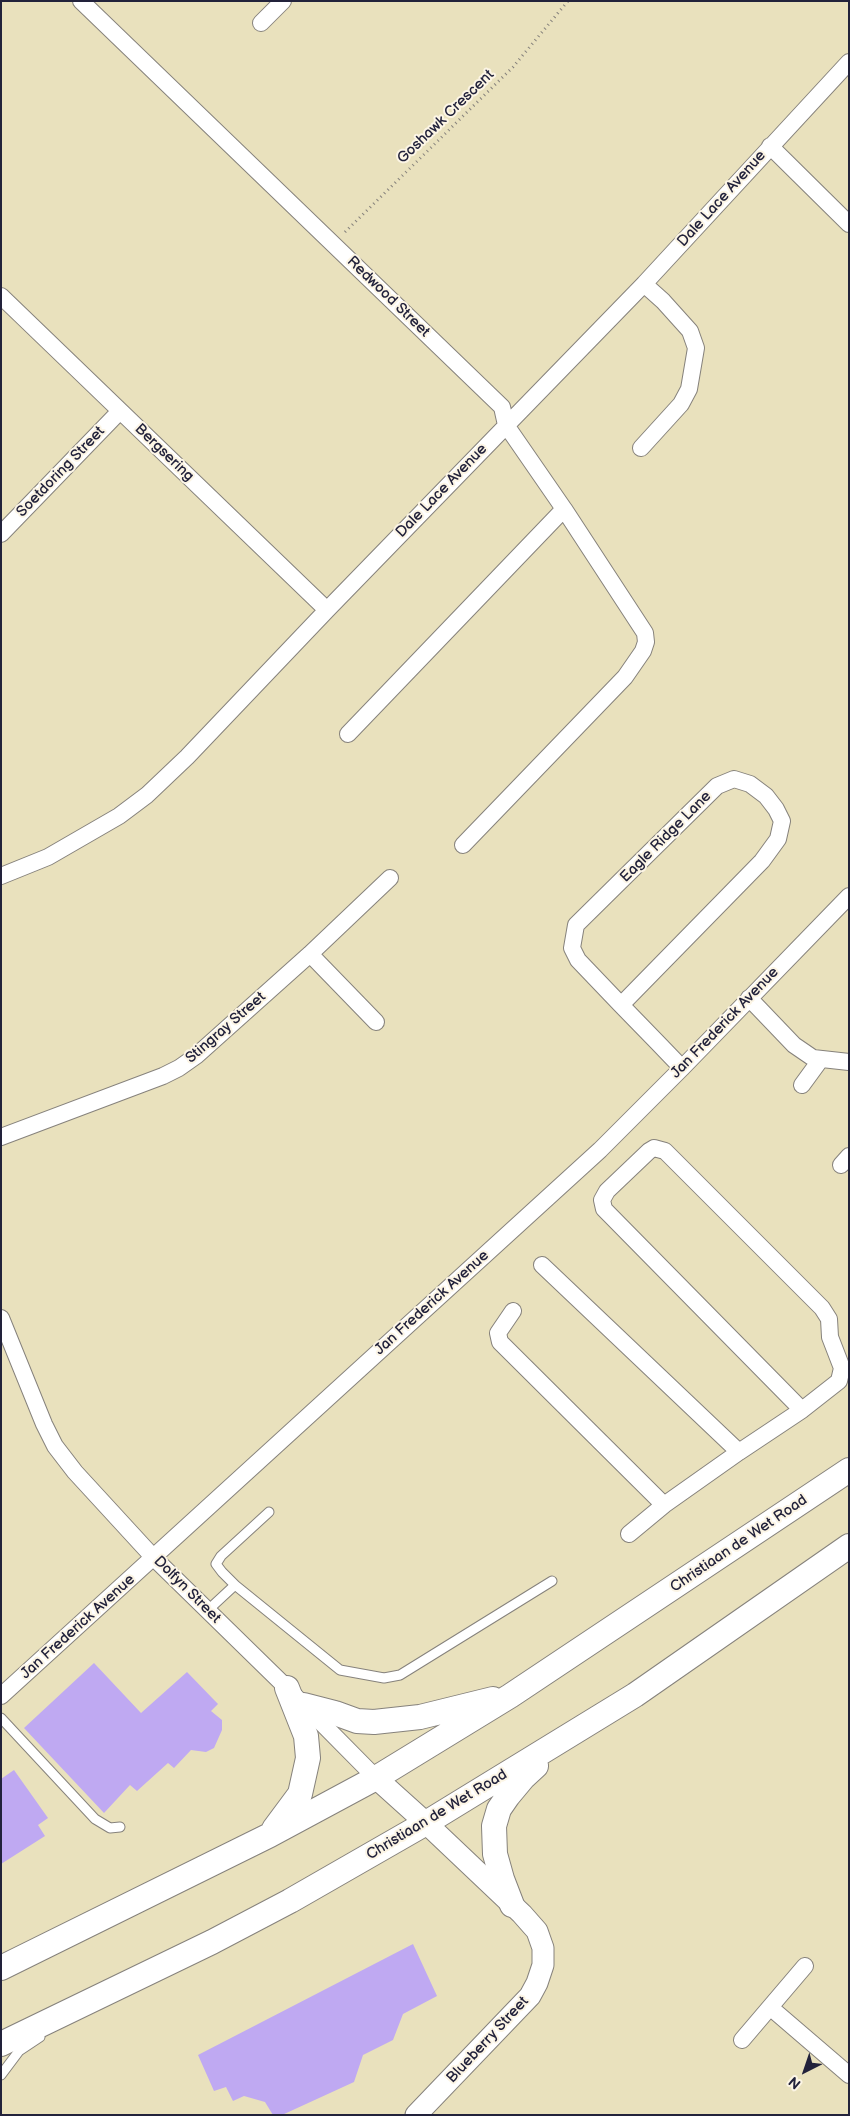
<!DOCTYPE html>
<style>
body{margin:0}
#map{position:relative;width:850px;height:2116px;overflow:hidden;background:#e9e1bd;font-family:"Balsamiq Sans",sans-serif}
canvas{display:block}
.frame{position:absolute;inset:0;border:2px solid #22223b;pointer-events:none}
.north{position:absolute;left:780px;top:2046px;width:50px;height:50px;-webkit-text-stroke:4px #fcf5e5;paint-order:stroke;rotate:221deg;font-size:14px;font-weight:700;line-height:20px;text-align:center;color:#22223b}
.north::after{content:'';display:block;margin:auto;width:18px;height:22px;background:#22223b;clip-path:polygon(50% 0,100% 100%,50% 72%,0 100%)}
</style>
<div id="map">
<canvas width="850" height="2116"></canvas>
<div class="frame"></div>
<div class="north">N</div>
</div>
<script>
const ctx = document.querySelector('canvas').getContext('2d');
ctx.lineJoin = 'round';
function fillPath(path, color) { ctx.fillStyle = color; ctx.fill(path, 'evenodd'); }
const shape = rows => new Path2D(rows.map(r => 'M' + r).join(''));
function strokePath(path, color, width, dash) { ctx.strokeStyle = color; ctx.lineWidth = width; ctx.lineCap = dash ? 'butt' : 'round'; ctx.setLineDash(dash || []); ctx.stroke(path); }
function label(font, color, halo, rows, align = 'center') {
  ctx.font = font + ' "Balsamiq Sans",sans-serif'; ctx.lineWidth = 4; ctx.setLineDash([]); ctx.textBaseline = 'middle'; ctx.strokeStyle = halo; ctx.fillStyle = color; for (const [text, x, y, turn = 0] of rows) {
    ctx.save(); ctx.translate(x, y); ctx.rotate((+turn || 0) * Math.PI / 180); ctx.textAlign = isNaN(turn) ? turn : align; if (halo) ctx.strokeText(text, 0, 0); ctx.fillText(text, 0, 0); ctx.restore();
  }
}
const building = shape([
 [94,1663,141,1713,187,1672,218,1704,211,1711,222,1720,222,1730,214,1748,206,1752,191,1750,174,1768,168,1763,137,1791,130,1785,104,1813,24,1728],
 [14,1770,48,1818,38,1825,45,1836,1,1864,1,1779],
 [413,1944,437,1996,403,2014,393,2040,363,2055,354,2082,282,2115,273,2115,265,2102,244,2096,233,2101,226,2087,214,2091,198,2055]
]);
const path = shape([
 [345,232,513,67,568,1]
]);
const service = shape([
 [235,1585,222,1572,216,1564,221,1556,269,1512],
 [207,1611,235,1585,340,1670,384,1678,400,1675,552,1581],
 [1,1718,95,1819,110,1828,120,1827],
 [1,2075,19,2051,40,2037]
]);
const minor = shape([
 [81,1,502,407,506,425,564,509,645,633,646,642,643,651,625,677,463,845],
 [261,23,283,1],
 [770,146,849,224],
 [1,296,327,610],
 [641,448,681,404,689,389,696,348,690,331,663,301,644,284],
 [1,534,120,411],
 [348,734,564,509],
 [1,876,48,857,119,816,147,795,187,757,327,610,644,284,849,62],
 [310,954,376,1022],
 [749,998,794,1045,813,1058,849,1062],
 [621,1005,762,861,778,839,782,821,776,809,766,796,750,784,734,779,717,786,576,925,572,948,578,960,621,1005,657,1042,682,1068],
 [802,1085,821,1059],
 [1,1137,163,1076,179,1068,196,1056,310,954,390,878],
 [841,1165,849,1156],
 [513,1311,498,1333,500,1342,664,1505,739,1452,542,1265],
 [1,1318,44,1424,55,1446,75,1472,154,1558,287,1688,376,1778],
 [739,1452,802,1410,839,1381,842,1368,830,1337,829,1319,822,1308,665,1151,654,1148,649,1151,607,1191,602,1200,604,1209,802,1410],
 [629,1534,664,1505],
 [1,1696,600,1150,682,1068,849,896],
 [771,2008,849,2075],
 [742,2040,805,1966]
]);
const tertiary = shape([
 [376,1778,426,1823,522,1914,537,1931,543,1948,543,1965,537,1983,530,1996,416,2115]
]);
const secondary = shape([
 [304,1705,335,1713,357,1721,374,1722,420,1717,493,1699],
 [274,1829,300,1794,308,1758,306,1736,287,1688],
 [512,1905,502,1879,495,1854,494,1826,499,1809,508,1796,523,1778,536,1766],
 [1,1968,270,1835,376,1778,510,1696,849,1470],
 [1,2044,212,1942,290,1901,426,1823,635,1695,849,1546]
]);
const streetNames = [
 ["Goshawk Crescent",446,117,-44],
 ["Dale Lace Avenue",722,199,-48],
 ["Redwood Street",388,297,44],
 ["Bergsering",164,453,44],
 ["Soetdoring Street",61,472,-46],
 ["Dale Lace Avenue",442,491,-46],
 ["Eagle Ridge Lane",666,837,-45],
 ["Jan Frederick Avenue",725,1023,-46],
 ["Stingray Street",226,1028,-41],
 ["Jan Frederick Avenue",432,1303,-42],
 ["Christiaan de Wet Road",739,1544,-34],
 ["Dolfyn Street",187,1590,45],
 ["Jan Frederick Avenue",78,1627,-42],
 ["Christiaan de Wet Road",437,1815,-31],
 ["Blueberry Street",488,2040,-47]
];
fillPath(building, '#bfa9f2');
strokePath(service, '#86827c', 11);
strokePath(minor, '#86827c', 18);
strokePath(tertiary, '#86827c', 23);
strokePath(secondary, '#86827c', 26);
strokePath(path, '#86827c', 3, [1, 4]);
strokePath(service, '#fff', 9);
strokePath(minor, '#fff', 16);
strokePath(tertiary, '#fff', 21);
strokePath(secondary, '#fff', 24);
label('15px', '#22223b', '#fcf5e5', streetNames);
</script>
